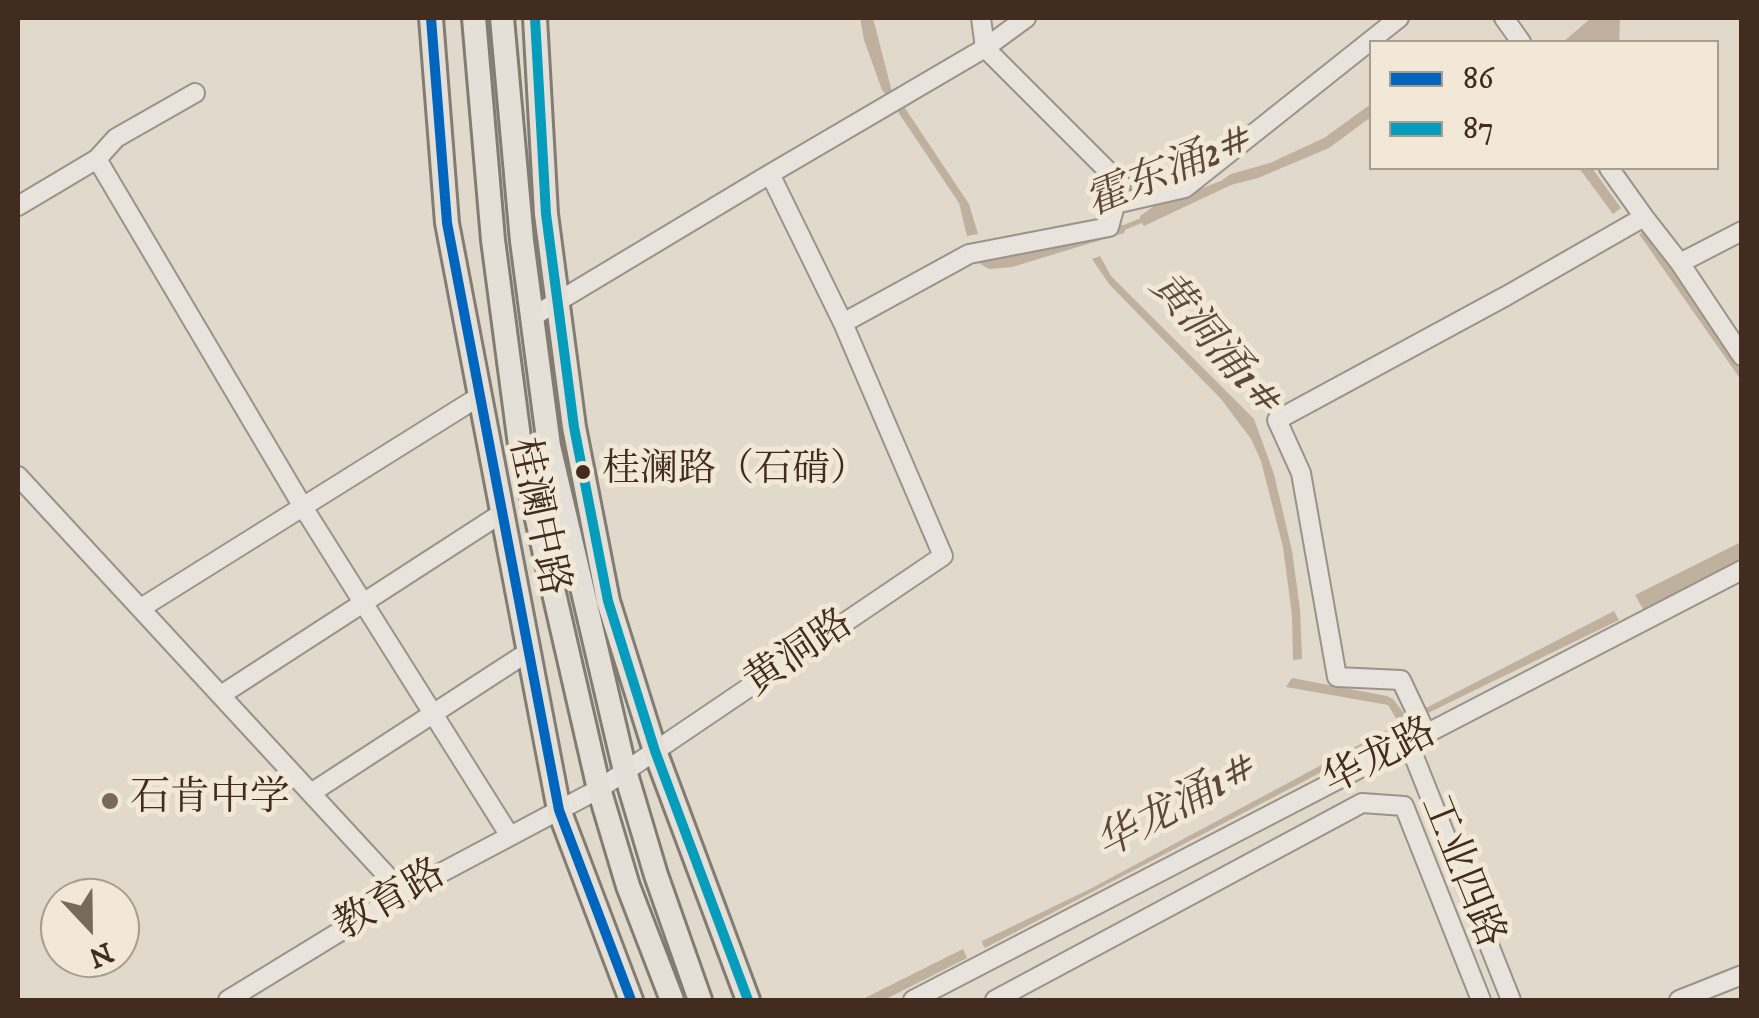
<!DOCTYPE html>
<meta charset="utf-8">
<style>
body{margin:0}
#map{position:relative;width:1759px;height:1018px;overflow:hidden;background:#e1d9cb;font-family:"IM FELL DW Pica",serif}
canvas{display:block}
.frame{position:absolute;inset:0;border:20px solid #412c1f;pointer-events:none}
.legend{position:absolute;left:1369px;top:40px;width:350px;height:130px;box-sizing:border-box;background:#f2e8d7;border:2px solid #ab9d8d;margin:0;padding:12px 18px;list-style:none;font-size:30px;color:#412c1f}
.legend li{display:flex;align-items:center;gap:20px;height:50px}
.legend b{width:50px;border:2px solid #ab9d8d}
.north{position:absolute;left:40px;top:878px;width:100px;height:100px;box-sizing:border-box;background:#f2e8d7;border:2px solid #ab9d8d;border-radius:50%;rotate:158deg;font-size:28px;font-weight:700;line-height:40px;text-align:center;color:#412c1f}
.north::after{content:'';display:block;margin:auto;width:35px;height:45px;background:#79695b;clip-path:polygon(50% 0,100% 100%,50% 72%,0 100%)}
</style>
<div id="map">
<canvas width="1759" height="1018"></canvas>
<div class="frame"></div>
<ul class="legend">
<li><b style="height:12px;background:#0065bd"></b>86</li>
<li><b style="height:12px;background:#069cbc"></b>87</li>
</ul>
<div class="north">N</div>
</div>
<script>
const ctx = document.querySelector('canvas').getContext('2d');
ctx.lineJoin = 'round';
function fillPath(path, color) { ctx.fillStyle = color; ctx.fill(path, 'evenodd'); }
const shape = rows => new Path2D(rows.map(r => 'M' + r).join(''));
function strokePath(path, color, width, dash) { ctx.strokeStyle = color; ctx.lineWidth = width; ctx.lineCap = dash ? 'butt' : 'round'; ctx.setLineDash(dash || []); ctx.stroke(path); }
function label(font, color, halo, rows, align = 'center') {
  ctx.font = font + ' "IM FELL DW Pica","Noto Serif SC",serif'; ctx.lineWidth = 10; ctx.setLineDash([]); ctx.textBaseline = 'middle'; ctx.strokeStyle = halo; ctx.fillStyle = color; for (const [text, x, y, turn = 0] of rows) {
    ctx.save(); ctx.translate(x, y); ctx.rotate((+turn || 0) * Math.PI / 180); ctx.textAlign = isNaN(turn) ? turn : align; if (halo) ctx.strokeText(text, 0, 0); ctx.fillText(text, 0, 0); ctx.restore();
  }
}
const water = shape([
 [860,18,873,18,892,92,887,96,882,90,864,40],
 [1591,18,1620,18,1619,42,1563,42],
 [901,102,969,204,978,234,967,236,959,203,894,106],
 [1371,104,1371,117,1329,148,1258,178,1231,185,1144,226,1140,221,1140,216,1154,206,1221,181,1231,174,1270,163,1324,138],
 [1579,168,1592,168,1621,208,1613,214],
 [1122,225,1126,227,1124,233,1012,267,989,269,979,263,985,255,1001,258],
 [1647,229,1741,368,1741,380,1639,234],
 [1100,256,1111,276,1254,419,1274,474,1292,551,1300,609,1302,659,1293,660,1292,615,1283,547,1261,461,1251,439,1221,399,1109,284,1092,259],
 [1741,542,1741,560,1652,607,1643,609,1635,595],
 [1614,611,1619,620,1428,713,1424,709],
 [1292,678,1387,696,1393,699,1406,716,1397,720,1388,705,1286,687],
 [1398,724,1402,730,985,948,983,945,982,941,1090,889],
 [963,949,967,958,884,1000,861,1000]
]);
const stream = shape([
 [1123,228,1145,219]
]);
const minor = shape([
 [981,18,985,48,1026,18],
 [1504,18,1521,42],
 [97,159,116,138,195,93],
 [1609,168,1644,217],
 [770,174,985,48,1121,184,1109,227,969,254,843,323],
 [1115,204,1185,188,1399,18],
 [18,206,97,159,303,507,510,836],
 [1742,231,1680,263,1742,356],
 [18,476,403,893],
 [141,608,480,396],
 [221,695,502,513],
 [1427,735,1401,680,1337,677,1301,473,1277,420,1506,296,1644,217,1680,263],
 [1409,744,1511,1000],
 [311,793,528,652],
 [228,1000,403,893,599,789,943,556,843,323,770,174,532,317],
 [913,1000,1742,570],
 [995,1000,1362,803,1404,806,1481,1000],
 [1679,1000,1742,975]
]);
const major = shape([
 [431,18,447,223,559,810,631,1000],
 [474,18,493,240,520,445,599,789,628,886,672,1000],
 [502,18,522,241,549,446,625,771,656,875,700,1000],
 [535,18,546,214,574,427,608,601,655,751,748,1000]
]);
const bus1 = shape([
 [431,18,447,223,559,810,631,1000]
]);
const bus2 = shape([
 [535,18,546,214,574,427,608,601,655,751,748,1000]
]);
const markers = [
 [583,472,9,"#412c1f"],
 [110,801,10,"#79695b"]
];
const busNames = [
 ["桂澜路（石𬒔）",602,472]
];
const streetNames = [
 ["桂澜中路",536,517,78],
 ["黄洞路",800,655,-34],
 ["华龙路",1381,759,-27],
 ["工业四路",1460,872,68],
 ["教育路",391,902,-30]
];
const poiNames = [
 ["石肯中学",130,801]
];
const waterNames = [
 ["霍东涌2#",1170,174,-22],
 ["黄洞涌1#",1213,346,49],
 ["华龙涌1#",1178,809,-28]
];
fillPath(water, '#bfb19e');
strokePath(stream, '#bfb19e', 5);
strokePath(minor, '#9a938a', 22);
strokePath(major, '#837c72', 28);
strokePath(minor, '#e8e4dd', 18);
strokePath(major, '#e4dfd7', 22);
strokePath(bus1, '#0065bd', 10);
strokePath(bus2, '#069cbc', 10);
for (const [x, y, r, color] of markers) { const dot = new Path2D(); dot.arc(x, y, r, 0, 2 * Math.PI); ctx.fillStyle = color; ctx.fill(dot); strokePath(dot, '#f2e8d7', 4); }
label('38px', '#412c1f', '#f2e8d7', busNames, 'left');
label('40px', '#412c1f', '#f2e8d7', streetNames);
label('40px', '#412c1f', '#f2e8d7', poiNames, 'left');
label('italic 42px', '#5d493a', '#f2e8d7', waterNames);
</script>
